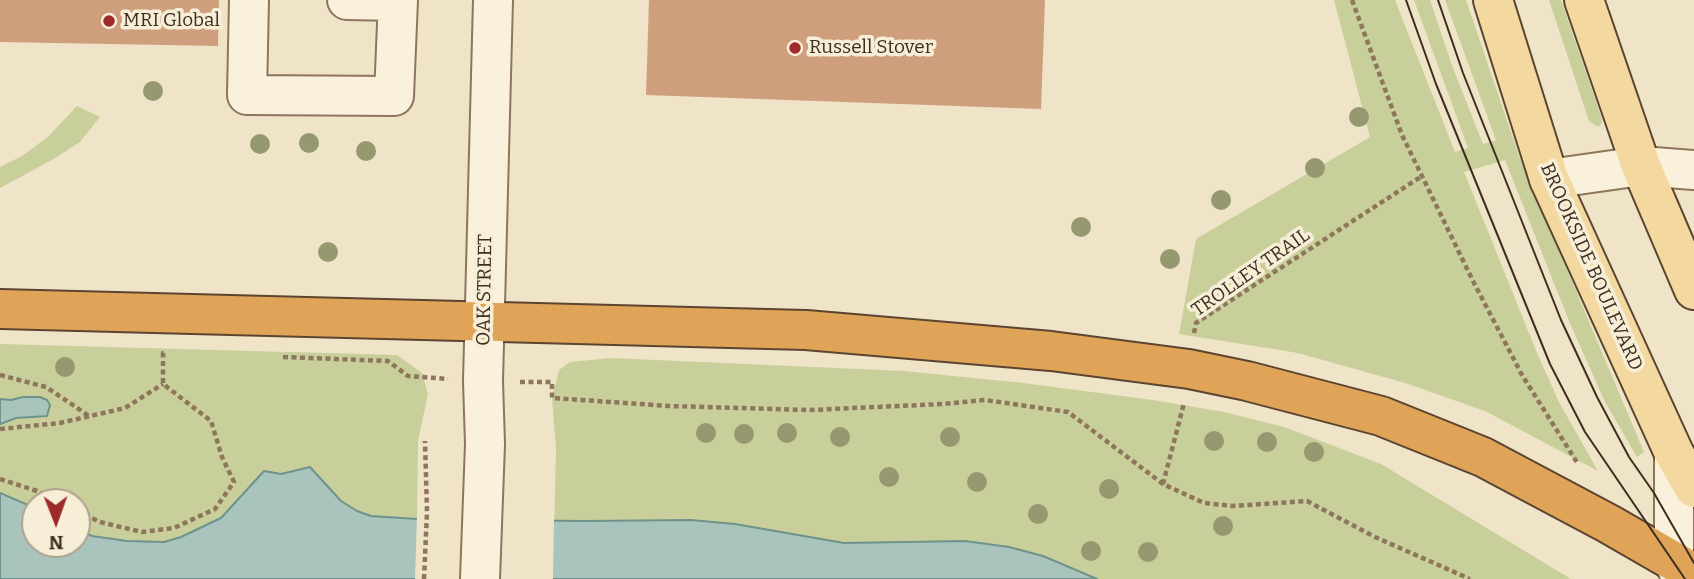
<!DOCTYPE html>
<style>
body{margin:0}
#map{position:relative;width:1694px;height:579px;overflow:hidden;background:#f0e4c8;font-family:Bitter,serif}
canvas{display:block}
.north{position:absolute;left:21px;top:488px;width:70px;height:70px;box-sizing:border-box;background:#f7eed8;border:2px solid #ada18e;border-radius:50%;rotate:179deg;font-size:19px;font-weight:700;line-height:28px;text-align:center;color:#3d2e20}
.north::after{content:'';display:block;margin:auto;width:24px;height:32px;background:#9e2a2b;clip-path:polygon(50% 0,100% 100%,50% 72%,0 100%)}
</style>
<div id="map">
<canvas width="1694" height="579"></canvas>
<div class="north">N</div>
</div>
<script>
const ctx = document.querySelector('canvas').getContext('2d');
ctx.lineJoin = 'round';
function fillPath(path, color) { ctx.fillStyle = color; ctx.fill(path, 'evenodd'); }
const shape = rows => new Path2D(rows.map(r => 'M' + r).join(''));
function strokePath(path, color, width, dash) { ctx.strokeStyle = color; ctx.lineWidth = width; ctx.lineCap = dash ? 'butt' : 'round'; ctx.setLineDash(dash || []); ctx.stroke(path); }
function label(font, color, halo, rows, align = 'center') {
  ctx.font = font + ' Bitter,serif'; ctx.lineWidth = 7; ctx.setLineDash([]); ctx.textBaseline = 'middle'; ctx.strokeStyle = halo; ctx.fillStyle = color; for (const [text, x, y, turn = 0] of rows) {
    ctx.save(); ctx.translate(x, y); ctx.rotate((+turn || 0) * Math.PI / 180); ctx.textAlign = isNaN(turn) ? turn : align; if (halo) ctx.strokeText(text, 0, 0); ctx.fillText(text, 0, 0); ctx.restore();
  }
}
const green = shape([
 [1334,0,1395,0,1455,152,1468,148,1414,0,1430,0,1453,68,1483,144,1496,140,1445,0,1466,0,1519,156,1644,452,1637,457,1605,402,1569,321,1505,160,1464,172,1537,353,1559,402,1598,471,1485,411,1405,383,1298,353,1179,334,1196,239,1370,137],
 [1549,0,1561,0,1601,116,1602,123,1598,127,1589,121],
 [77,106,100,117,80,142,52,160,0,188,0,167,22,156,49,136],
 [0,344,397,355,422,373,428,394,418,441,417,519,371,516,357,511,341,501,310,467,281,474,264,471,221,518,181,537,164,542,127,541,92,536,77,529,77,502,35,502,35,508,0,493],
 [611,358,904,371,1023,383,1153,400,1224,412,1284,427,1381,464,1571,579,553,579,556,449,552,398,559,370,570,362]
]);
const water = shape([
 [23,397,40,397,47,400,50,405,47,416,16,418,0,424,0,399,11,400,23,397],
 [310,467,341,501,357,511,371,516,417,519,584,521,691,520,735,524,844,543,965,541,1009,547,1043,556,1097,579,0,579,0,493,35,508,35,544,77,544,77,529,92,536,127,541,164,542,181,537,221,518,264,471,281,474,310,467]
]);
const pier = shape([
 [417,516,554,517,553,579,415,579]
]);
const building = shape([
 [0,0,219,0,218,46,0,42],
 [649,0,1045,0,1041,109,646,95]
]);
const path = shape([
 [1352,0,1402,135,1473,281,1522,375,1578,464],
 [1194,333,1196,323,1422,176],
 [283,357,388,361,408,376,448,379],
 [0,375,46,387,89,416],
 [520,382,552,382,552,398,669,406,810,410,942,404,985,400,1068,412,1163,484,1204,503,1233,506,1307,501,1375,537,1470,579],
 [0,429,60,423,125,408,163,384],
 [0,479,37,491,59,502],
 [1163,484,1184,403],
 [77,511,100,522,142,532,174,528,215,509,234,482,222,457,211,421,163,384,163,353,166,353],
 [424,579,427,512,425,441]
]);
const minor = shape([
 [249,0,247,95,394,96,398,0],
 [347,0,398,1],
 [1549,179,1641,166,1694,170],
 [1674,453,1674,562,1682,579],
 [480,579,485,444,483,381,493,0]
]);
const major = shape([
 [1493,0,1549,179,1674,453,1694,488],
 [1584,0,1641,166,1694,290]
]);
const highway = shape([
 [0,309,806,330,1051,351,1189,369,1247,381,1381,416,1483,457,1609,524,1694,573]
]);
const tram = shape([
 [1406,0,1436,84,1550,364,1585,432,1685,579],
 [1438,0,1463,73,1561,320,1597,397,1629,457,1654,493,1694,563]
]);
const trees = [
 [153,91],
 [1359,117],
 [309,143],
 [260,144],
 [366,151],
 [1315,168],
 [1221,200],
 [1081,227],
 [328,252],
 [1170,259],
 [65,367],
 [706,433],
 [787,433],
 [744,434],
 [840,437],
 [950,437],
 [1214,441],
 [1267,442],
 [1314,452],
 [889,477],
 [977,482],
 [1109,489],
 [1038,514],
 [1223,526],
 [1091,551],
 [1148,552]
];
const markers = [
 [109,21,7,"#9e2a2b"],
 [795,48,7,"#9e2a2b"]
];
const poiNames = [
 ["MRI Global",123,21],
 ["Russell Stover",809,48]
];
const streetNames = [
 ["BROOKSIDE BOULEVARD",1591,267,66],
 ["TROLLEY TRAIL",1251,273,-35],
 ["OAK STREET",485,290,-89]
];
fillPath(green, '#c9cf9b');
fillPath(water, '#a9c4bc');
strokePath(water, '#6f938a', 2);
fillPath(pier, '#f0e4c8');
fillPath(building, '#cf9f7d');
strokePath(minor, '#8d765c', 42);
strokePath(major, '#5b4430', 42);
strokePath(highway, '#5b4430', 42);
strokePath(path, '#8d765c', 4.5, [5, 3.5]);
strokePath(minor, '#faf1dc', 38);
strokePath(major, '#f3d9a0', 38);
strokePath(highway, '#e0a458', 38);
strokePath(tram, '#3d2e20', 2);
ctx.fillStyle = '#96986f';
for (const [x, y] of trees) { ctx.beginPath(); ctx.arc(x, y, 10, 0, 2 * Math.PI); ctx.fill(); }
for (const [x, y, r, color] of markers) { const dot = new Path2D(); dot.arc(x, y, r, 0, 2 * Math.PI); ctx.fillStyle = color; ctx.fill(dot); strokePath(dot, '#f7eed8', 2.5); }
label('19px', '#3d2e20', '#f7eed8', poiNames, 'left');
label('19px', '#3d2e20', '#f7eed8', streetNames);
</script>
